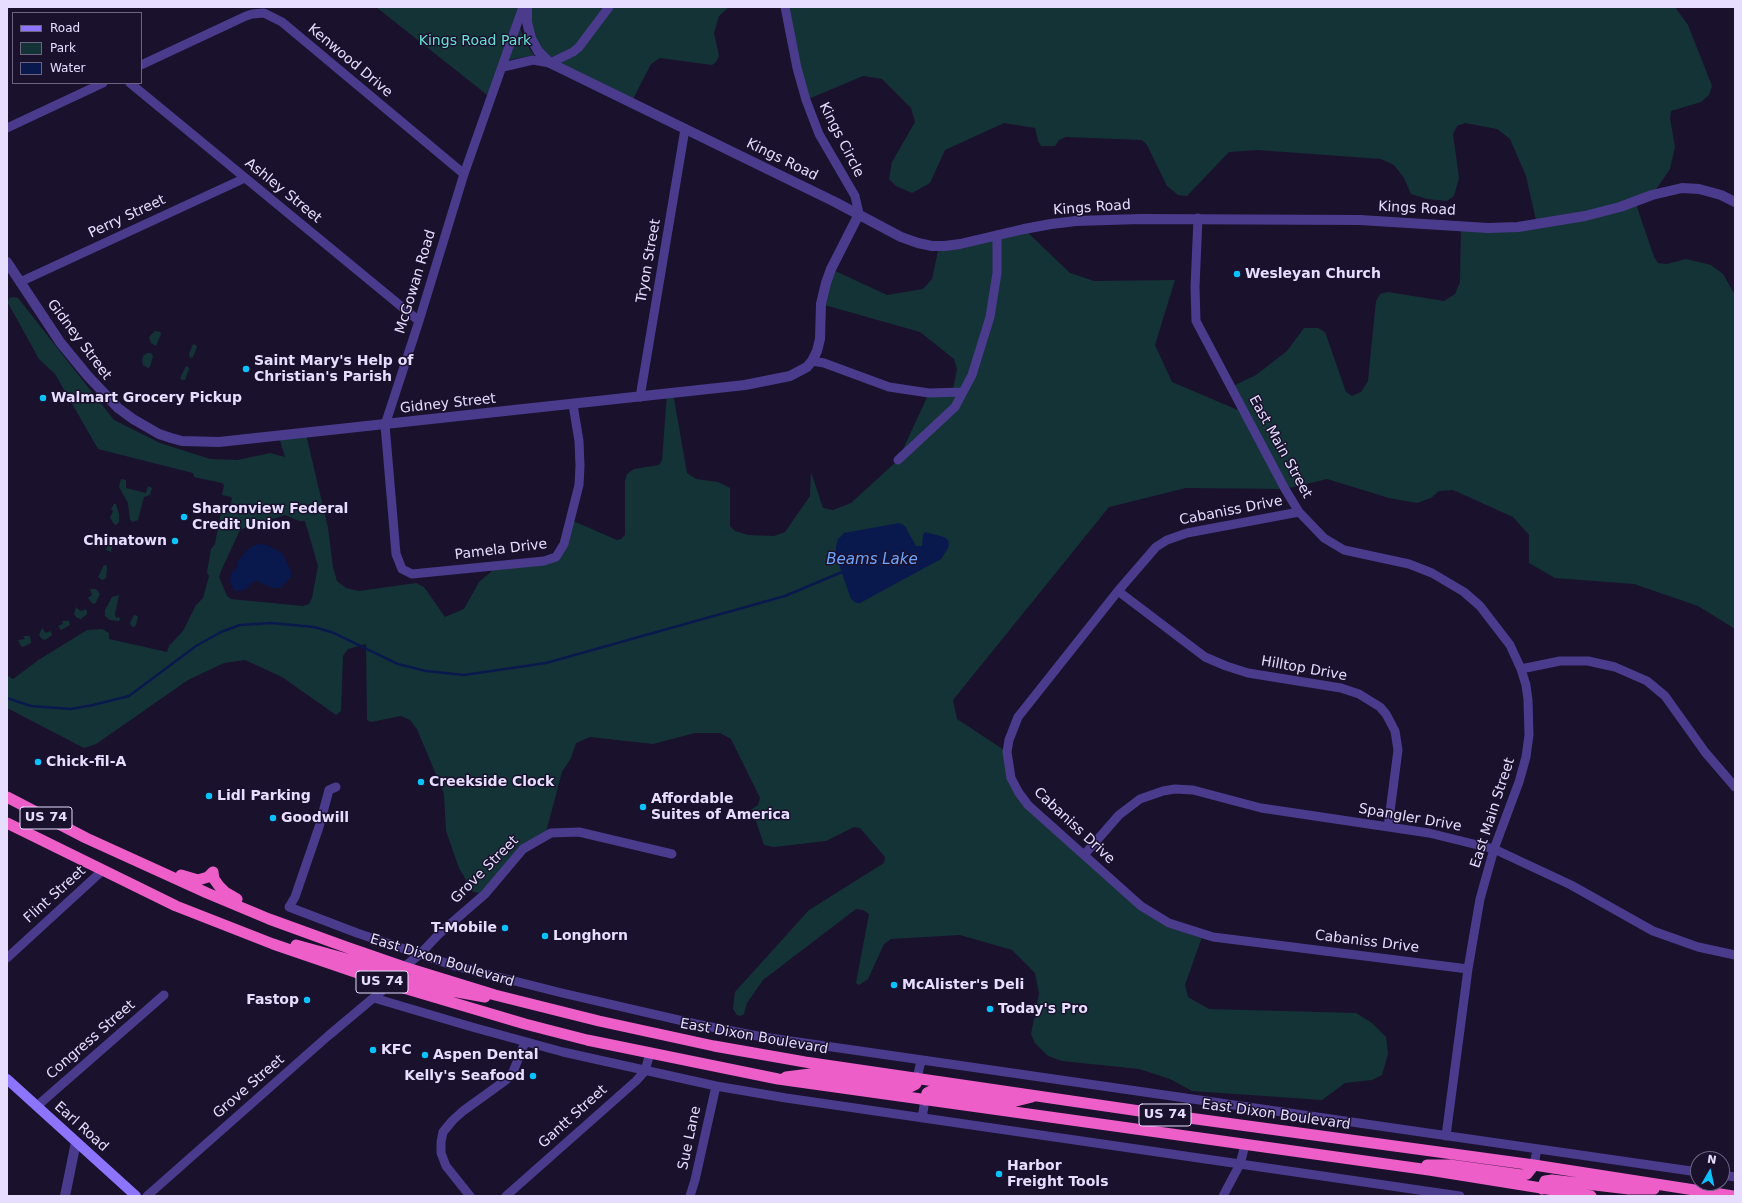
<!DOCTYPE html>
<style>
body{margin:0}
#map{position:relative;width:1742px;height:1203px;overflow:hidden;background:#1a112d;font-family:"DejaVu Sans",sans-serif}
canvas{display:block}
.frame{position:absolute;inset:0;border:8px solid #e6ddff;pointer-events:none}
.legend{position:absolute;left:12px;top:12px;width:130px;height:72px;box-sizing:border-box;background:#1a112d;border:1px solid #6c6381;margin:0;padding:5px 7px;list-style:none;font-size:12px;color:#e6ddff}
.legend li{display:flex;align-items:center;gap:8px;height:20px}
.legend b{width:20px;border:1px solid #6c6381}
.north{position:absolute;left:1690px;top:1151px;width:40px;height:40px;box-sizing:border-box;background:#1a112d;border:1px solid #6c6381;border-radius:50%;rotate:9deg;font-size:11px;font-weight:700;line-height:16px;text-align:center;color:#e6ddff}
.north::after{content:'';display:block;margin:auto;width:14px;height:18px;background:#09c3ff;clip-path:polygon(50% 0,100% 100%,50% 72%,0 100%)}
</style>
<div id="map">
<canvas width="1742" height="1203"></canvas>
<div class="frame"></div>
<ul class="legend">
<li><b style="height:5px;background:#8c74ff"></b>Road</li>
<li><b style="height:11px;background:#143337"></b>Park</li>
<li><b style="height:11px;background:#0a194d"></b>Water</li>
</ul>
<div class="north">N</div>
</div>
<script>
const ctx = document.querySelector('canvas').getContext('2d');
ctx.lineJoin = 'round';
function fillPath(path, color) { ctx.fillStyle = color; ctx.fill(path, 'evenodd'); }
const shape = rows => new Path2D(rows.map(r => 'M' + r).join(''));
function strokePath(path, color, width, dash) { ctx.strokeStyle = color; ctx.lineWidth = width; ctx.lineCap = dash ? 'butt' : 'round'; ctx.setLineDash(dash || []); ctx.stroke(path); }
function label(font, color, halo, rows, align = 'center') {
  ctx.font = font + ' "DejaVu Sans",sans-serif'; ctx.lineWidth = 3; ctx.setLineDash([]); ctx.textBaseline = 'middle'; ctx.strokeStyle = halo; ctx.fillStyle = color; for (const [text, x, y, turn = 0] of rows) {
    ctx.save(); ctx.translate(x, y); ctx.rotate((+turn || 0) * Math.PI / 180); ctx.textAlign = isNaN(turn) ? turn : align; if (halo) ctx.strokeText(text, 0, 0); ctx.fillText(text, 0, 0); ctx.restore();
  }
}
const green = shape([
 [376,7,523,7,491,98],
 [527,7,729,7,719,16,714,33,719,56,716,62,712,65,660,58,651,64,631,103,538,51],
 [785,7,1675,7,1688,25,1712,86,1709,95,1701,102,1671,111,1670,118,1675,147,1670,169,1652,195,1635,201,1654,257,1658,263,1667,264,1686,259,1711,265,1723,274,1735,295,1735,629,1698,606,1634,584,1555,578,1529,563,1529,535,1513,517,1453,490,1439,491,1431,498,1417,503,1389,498,1327,479,1285,489,1186,488,1109,507,953,700,957,719,1007,752,1020,794,1141,906,1203,934,1185,985,1188,997,1209,1009,1356,1013,1372,1023,1386,1037,1388,1054,1382,1075,1372,1080,1345,1083,1322,1100,1192,1091,1170,1079,1139,1069,1062,1061,1048,1056,1035,1043,1031,1034,1039,994,1035,973,1012,950,960,935,891,939,884,944,868,979,859,985,856,983,869,914,863,910,856,909,763,980,747,1003,744,1014,740,1016,737,1015,733,1009,735,992,809,910,884,863,885,857,860,828,854,827,826,841,774,847,764,845,752,809,758,805,760,798,731,739,720,733,695,733,653,744,590,737,576,743,571,758,562,772,545,836,540,838,485,894,473,892,459,868,446,831,444,794,417,729,410,720,401,716,371,722,367,720,366,644,348,649,343,656,341,711,336,715,282,677,245,660,224,663,188,680,96,744,84,748,7,708,7,679,8,676,13,679,40,659,87,630,102,629,109,633,109,639,167,652,169,646,183,631,196,605,203,598,209,576,207,572,211,549,215,544,221,512,228,512,232,499,231,497,222,495,224,485,222,483,194,477,193,473,98,449,55,374,39,359,8,303,9,298,13,297,18,298,114,420,160,443,210,459,238,460,270,453,285,457,279,437,306,434,328,528,333,567,337,581,346,588,359,591,416,583,424,587,445,617,464,609,479,582,499,565,556,557,571,520,617,540,621,539,625,535,625,481,627,474,634,469,659,465,662,460,667,394,673,393,687,473,696,479,718,482,730,488,730,526,735,531,748,535,774,536,785,532,810,496,811,472,823,508,833,510,851,503,898,460,929,393,952,394,957,369,954,359,920,332,821,304,831,269,887,295,923,289,932,279,939,246,1024,229,1070,273,1094,281,1175,280,1155,345,1172,382,1245,413,1231,387,1256,375,1287,351,1304,328,1318,328,1325,332,1346,392,1352,396,1361,392,1368,381,1376,301,1380,294,1388,292,1444,301,1455,294,1460,282,1461,226,1537,225,1526,176,1510,139,1497,129,1465,123,1457,126,1453,134,1459,178,1454,196,1447,201,1427,199,1411,194,1404,178,1394,165,1381,159,1257,150,1229,152,1187,196,1178,195,1167,186,1147,145,1142,140,1066,137,1059,140,1055,146,1041,146,1038,141,1035,128,1004,123,945,150,930,183,912,193,896,186,889,179,892,162,915,122,911,108,882,79,863,76,806,100],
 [285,515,299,521,305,521,318,566,312,598,309,604,303,606,231,599,227,596,219,577,221,571,239,532,242,529],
 [519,25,525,42,534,55,509,60],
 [155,331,160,332,161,334,156,346,151,343,149,337],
 [193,344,196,345,197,347,193,357,190,358,189,354],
 [147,353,151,353,153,356,150,367,148,368,143,365,142,360,143,356],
 [186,366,188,367,189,369,185,380,182,380,180,378],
 [121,479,126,480,126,488,146,493,148,486,152,488,150,495,144,497,138,520,133,522,130,520,128,503,119,487],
 [114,504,116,504,119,514,119,522,116,525,114,524,110,518,113,511,111,509],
 [105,536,111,536,114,538,111,552,106,550,109,542],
 [104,565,107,566,107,568,106,578,102,580,98,577],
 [90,589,96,589,100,594,95,604,92,603,88,598,92,595],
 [119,595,115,614,116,618,119,617,120,619,119,621,110,620,105,616,105,610,112,597],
 [76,607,79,610,82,611,85,609,87,611,87,614,81,619,77,618,74,614],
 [134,615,138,616,136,625,134,627,132,627,130,623],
 [62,621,69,621,70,625,61,630,58,626,63,624],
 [42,628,46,633,51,631,52,635,45,640,42,639,39,635],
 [23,636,30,636,31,643,23,647,21,646,18,640,25,639]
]);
const water = shape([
 [899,523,905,526,916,546,922,546,923,535,925,532,944,537,948,540,949,545,947,550,941,559,860,603,856,603,851,599,836,556,836,547,838,539,844,533],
 [259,544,267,545,282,553,292,573,291,577,280,588,272,588,257,581,253,582,245,590,239,591,234,590,230,581,231,573,236,569,238,561,247,550,252,546]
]);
const stream = shape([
 [7,698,31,706,71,709,93,705,129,696,196,646,221,632,240,625,271,623,314,627,334,633,398,664,426,671,464,675,546,663,785,596,842,572]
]);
const minor = shape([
 [523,7,464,174,419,321,385,425,396,554,402,569,412,574,544,561,556,557,564,544,579,485,580,466,579,441,573,405],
 [785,7,797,68,806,100,819,134,855,196,859,214],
 [141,65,246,16,252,14,264,13,282,22,464,174],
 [503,67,533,60,550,63,573,52,579,47,609,7],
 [130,83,419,321],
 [7,128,103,83],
 [1198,218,1195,287,1196,321,1285,489,1299,512,1324,538,1344,550,1409,564,1432,573,1464,592,1480,606,1510,645,1521,669,1526,685,1528,700,1529,735,1526,757,1519,782,1494,849,1480,899,1468,969,1446,1136],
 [20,282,245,178],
 [812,361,824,363,889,387,929,393,963,392],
 [640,397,685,129],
 [898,460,955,407,972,375,990,317,997,273,997,235],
 [1299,512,1187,533,1167,540,1156,547,1118,591,1018,717,1009,740,1007,752,1011,778,1019,793,1028,805,1141,906,1169,923,1213,937,1468,969],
 [1118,591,1205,657,1226,666,1248,673,1341,688,1359,694,1380,707,1386,714,1395,731,1398,750,1388,827],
 [1521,669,1560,661,1588,661,1615,667,1647,681,1665,696,1705,752,1735,787],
 [336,787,329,790,319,827,295,897,289,907,357,933,455,966,562,993,696,1024,763,1037,1698,1172],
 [1084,855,1119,815,1140,799,1163,791,1175,789,1193,790,1261,808,1429,833,1494,849,1571,885,1653,931,1698,947,1735,955],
 [7,958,103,870],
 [404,967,420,954,440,933,485,894,523,849,551,833,579,832,672,854],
 [374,998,472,1027,563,1052,716,1086,786,1098,1460,1196],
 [917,1078,921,1061],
 [37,1106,164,995],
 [922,1118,925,1100],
 [1534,1165,1537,1149],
 [1722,1175,1735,1177],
 [147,1196,328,1036,390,984],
 [470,1196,446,1166,441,1153,441,1142,443,1132,453,1120,463,1111,506,1080,513,1072,525,1042],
 [506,1196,636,1081,645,1071,650,1053],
 [690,1196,695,1180,716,1086],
 [1223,1196,1240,1164,1245,1145]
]);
const tertiary = shape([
 [527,7,527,22,531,38,538,51,550,63,835,202,901,237,918,243,932,246,945,246,960,244,1024,229,1051,224,1076,221,1140,219,1360,220,1488,228,1518,227,1585,216,1620,207,1652,195,1682,188,1699,189,1721,195,1735,202],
 [7,262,60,342,87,375,118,408,133,419,159,434,171,438,182,441,219,442,745,385,790,376,807,367,812,361,817,351,820,339,821,304,826,283,831,269,859,214],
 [65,1196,76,1142]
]);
const secondary = shape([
 [7,1079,136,1196]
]);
const trunk = shape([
 [7,797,86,838,207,893,269,919,346,947,404,967,495,995,599,1021,714,1046,805,1062,1167,1115,1534,1165,1733,1196],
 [7,823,176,906,273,944,390,984,525,1024,587,1040,778,1079,1429,1170,1591,1196],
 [213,872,214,879,219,886,225,892,237,899],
 [181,875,198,880,208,877,213,872],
 [296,945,383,969,395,970,404,967],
 [390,984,395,980,405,979,446,990,485,997],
 [786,1077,810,1074,910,1087,916,1084,917,1078],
 [925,1100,927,1093,931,1091,1012,1102,1032,1097],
 [1427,1165,1450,1165,1522,1175,1527,1174,1534,1165],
 [1542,1189,1545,1181,1552,1180,1629,1189,1654,1189]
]);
const markers = [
 [1237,274,4,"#09c3ff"],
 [246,369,4,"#09c3ff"],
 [43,398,4,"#09c3ff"],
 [184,517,4,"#09c3ff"],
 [175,541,4,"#09c3ff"],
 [38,762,4,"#09c3ff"],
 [421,782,4,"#09c3ff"],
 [209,796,4,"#09c3ff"],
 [643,807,4,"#09c3ff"],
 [273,818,4,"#09c3ff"],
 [505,928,4,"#09c3ff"],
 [545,936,4,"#09c3ff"],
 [894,985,4,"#09c3ff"],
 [307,1000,4,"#09c3ff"],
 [990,1009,4,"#09c3ff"],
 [373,1050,4,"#09c3ff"],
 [425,1055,4,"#09c3ff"],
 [533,1076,4,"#09c3ff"],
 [999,1174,4,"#09c3ff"]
];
const shields = [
 [46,818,52],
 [382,982,52],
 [1165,1115,52]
];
const shieldNames = [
 ["US 74",46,818],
 ["US 74",382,982],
 ["US 74",1165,1115]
];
const parkNames = [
 ["Kings Road Park",475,41]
];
const streetNames = [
 ["Kenwood Drive",350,61,40],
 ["Kings Circle",841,140,63],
 ["Kings Road",782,160,26],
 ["Ashley Street",283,191,39],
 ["Kings Road",1092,208,-4],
 ["Kings Road",1417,209,3],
 ["Perry Street",127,217,-25],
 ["Tryon Street",649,261,-80],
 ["McGowan Road",416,282,-73],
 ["Gidney Street",79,340,53],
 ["Gidney Street",448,404,-6],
 ["East Main Street",1280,447,61],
 ["Cabaniss Drive",1231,511,-11],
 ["Pamela Drive",501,550,-7],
 ["Hilltop Drive",1304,669,10],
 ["East Main Street",1493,813,-72],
 ["Spangler Drive",1410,818,10],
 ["Cabaniss Drive",1074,826,43],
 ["Grove Street",485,870,-45],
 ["Flint Street",55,895,-42],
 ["Cabaniss Drive",1367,942,7],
 ["East Dixon Boulevard",442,961,17],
 ["East Dixon Boulevard",754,1037,10],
 ["Congress Street",91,1040,-41],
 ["Grove Street",249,1087,-41],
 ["East Dixon Boulevard",1276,1115,8],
 ["Gantt Street",573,1117,-42],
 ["Earl Road",81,1127,42],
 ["Sue Lane",690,1138,-78]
];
const poiNames = [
 ["Wesleyan Church",1245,274],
 ["Saint Mary's Help of",254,361],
 ["Christian's Parish",254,377],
 ["Walmart Grocery Pickup",51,398],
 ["Sharonview Federal",192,509],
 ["Credit Union",192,525],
 ["Chinatown",167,541,"right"],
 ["Chick-fil-A",46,762],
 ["Creekside Clock",429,782],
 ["Lidl Parking",217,796],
 ["Affordable",651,799],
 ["Suites of America",651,815],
 ["Goodwill",281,818],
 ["T-Mobile",497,928,"right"],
 ["Longhorn",553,936],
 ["McAlister's Deli",902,985],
 ["Fastop",299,1000,"right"],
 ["Today's Pro",998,1009],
 ["KFC",381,1050],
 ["Aspen Dental",433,1055],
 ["Kelly's Seafood",525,1076,"right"],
 ["Harbor",1007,1166],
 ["Freight Tools",1007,1182]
];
const waterNames = [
 ["Beams Lake",872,560]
];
fillPath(green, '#143337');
fillPath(water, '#0a194d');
strokePath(stream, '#0a194d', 2.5);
strokePath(minor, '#4a3b8d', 9);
strokePath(tertiary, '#4a3b8d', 10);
strokePath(secondary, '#8c74ff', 10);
strokePath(trunk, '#ed5ec8', 11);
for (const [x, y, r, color] of markers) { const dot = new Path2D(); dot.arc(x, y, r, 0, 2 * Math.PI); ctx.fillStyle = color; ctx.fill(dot); strokePath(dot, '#1a112d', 1.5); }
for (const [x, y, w] of shields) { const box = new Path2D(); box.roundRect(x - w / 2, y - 11, w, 22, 3); ctx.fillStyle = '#1a112d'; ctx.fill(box); strokePath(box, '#e6ddff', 1); }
label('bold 13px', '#e6ddff', null, shieldNames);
label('14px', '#65e4d6', '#1a112d', parkNames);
label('14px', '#e6ddff', '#1a112d', streetNames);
label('bold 14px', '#e6ddff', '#1a112d', poiNames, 'left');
label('italic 15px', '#6ba5ff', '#1a112d', waterNames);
</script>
